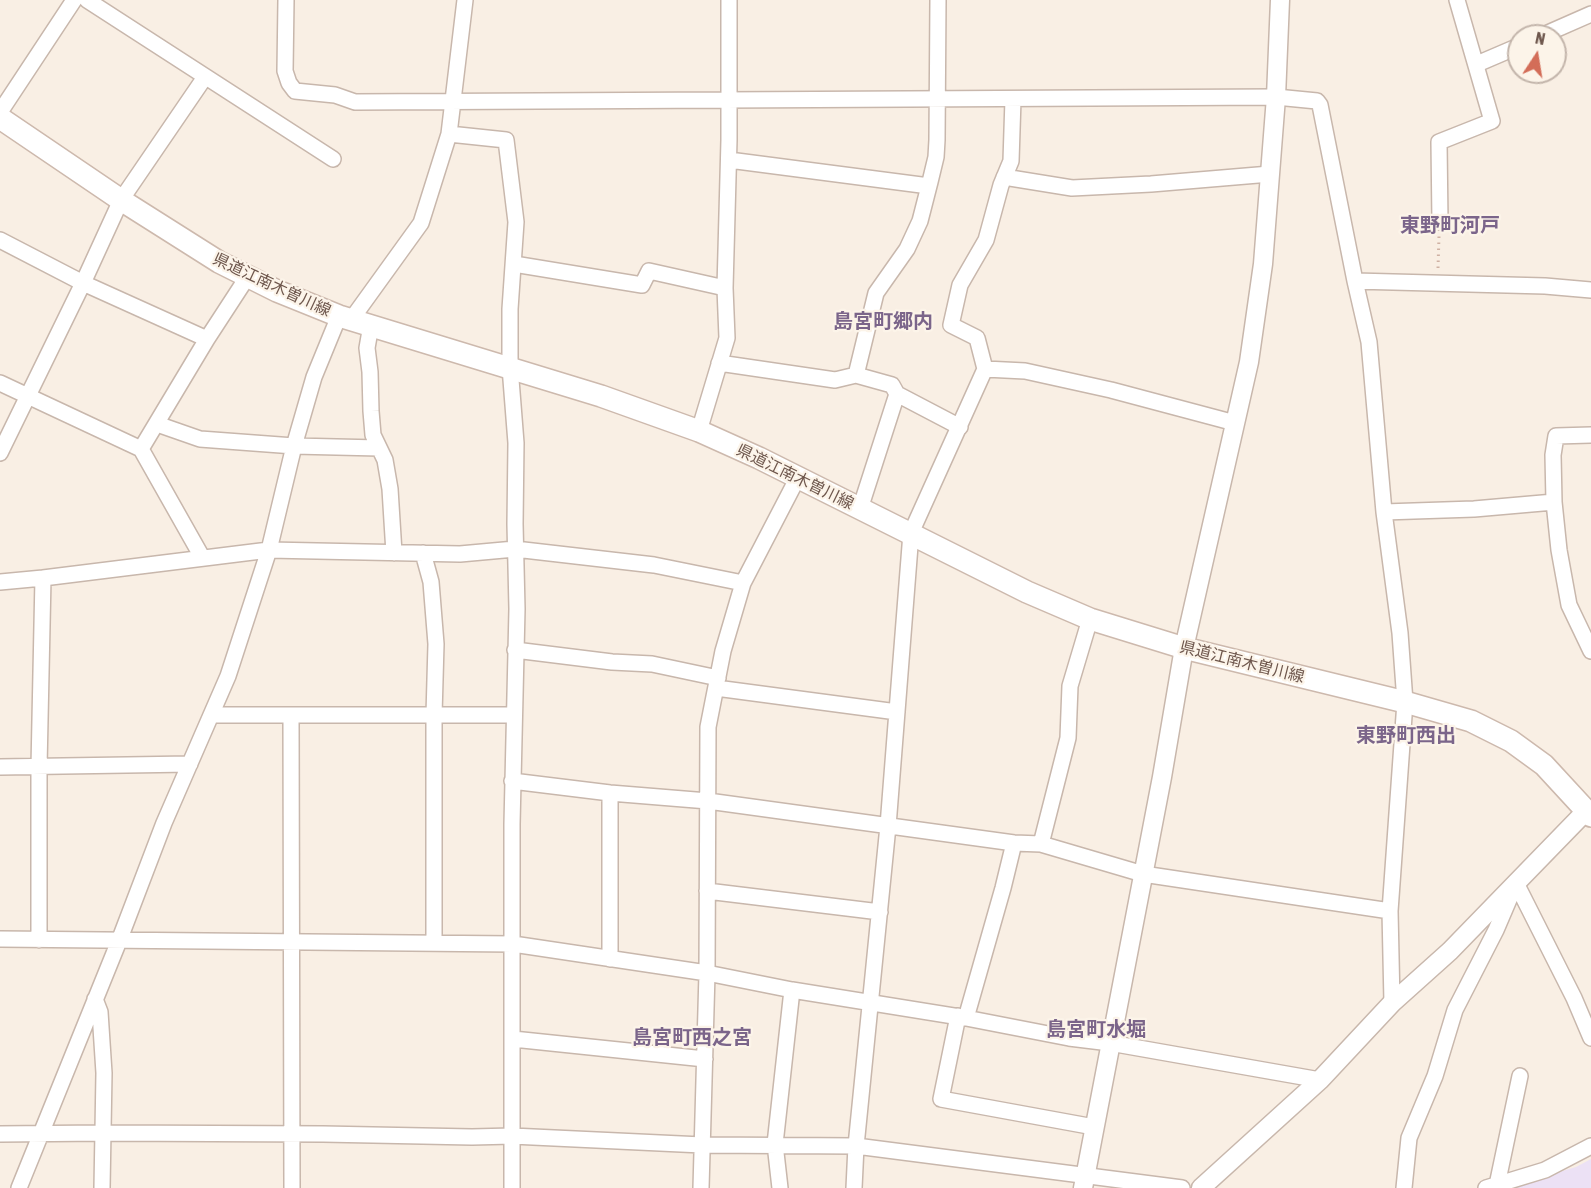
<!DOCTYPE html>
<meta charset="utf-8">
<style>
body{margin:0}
#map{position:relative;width:1591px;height:1188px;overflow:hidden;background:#f9efe4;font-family:"Asap Condensed",sans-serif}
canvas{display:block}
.north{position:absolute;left:1507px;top:24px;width:60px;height:60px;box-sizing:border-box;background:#fcf4e9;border:2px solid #c3b5ab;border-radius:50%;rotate:12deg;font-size:16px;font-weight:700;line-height:24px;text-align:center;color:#6e574d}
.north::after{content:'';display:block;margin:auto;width:21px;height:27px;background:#d36d58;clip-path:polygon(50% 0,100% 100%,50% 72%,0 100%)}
</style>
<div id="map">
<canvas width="1591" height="1188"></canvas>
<div class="north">N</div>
</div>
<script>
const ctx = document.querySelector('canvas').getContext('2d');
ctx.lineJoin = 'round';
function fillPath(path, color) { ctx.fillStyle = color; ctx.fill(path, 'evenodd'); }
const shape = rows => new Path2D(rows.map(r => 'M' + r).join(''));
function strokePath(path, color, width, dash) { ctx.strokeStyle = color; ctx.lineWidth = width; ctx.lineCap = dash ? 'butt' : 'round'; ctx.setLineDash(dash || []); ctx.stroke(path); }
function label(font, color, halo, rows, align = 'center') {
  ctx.font = font + ' "Asap Condensed","Noto Sans JP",sans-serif'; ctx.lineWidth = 4.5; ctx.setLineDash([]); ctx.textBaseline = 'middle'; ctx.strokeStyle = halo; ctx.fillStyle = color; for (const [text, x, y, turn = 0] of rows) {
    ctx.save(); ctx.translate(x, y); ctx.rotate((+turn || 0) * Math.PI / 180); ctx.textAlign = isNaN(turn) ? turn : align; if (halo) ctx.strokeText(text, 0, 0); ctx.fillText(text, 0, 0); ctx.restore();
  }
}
const education = shape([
 [1591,1159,1591,1188,1504,1188,1576,1167]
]);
const path = shape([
 [1438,268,1439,236]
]);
const minor = shape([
 [87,0,333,159],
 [286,0,285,71,289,83,295,91,335,95,355,102,1276,97,1317,101,1320,105,1355,281,1369,342,1384,512,1400,633,1405,702,1390,911,1392,1003],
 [1541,36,1591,14],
 [1477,64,1519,46],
 [0,112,74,0],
 [449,134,506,140,516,222,510,309,510,367,516,443,515,524,517,609,512,824,512,1188],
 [729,160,929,186],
 [1004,177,1072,188,1151,184,1270,174],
 [1440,222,1439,142,1492,121,1457,0],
 [0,240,83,283,207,339],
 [514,264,642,285,649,271,725,288],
 [1355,281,1545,286,1591,290],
 [351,320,421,223,449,134,465,0],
 [371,325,367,348,370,372,371,411,373,435,385,460,390,489,394,553],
 [719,363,835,380,856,375,892,385,897,394,960,427],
 [985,369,1025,371,1111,390,1235,423],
 [856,375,876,293,907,249,920,221,930,182,936,157,937,140,938,0],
 [0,383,141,449,202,557],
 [157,424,200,439,294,446,379,448],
 [699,431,727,338,725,288,729,140,729,0],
 [1591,435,1556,436,1553,455,1554,502,1559,550,1569,605,1591,651],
 [141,449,207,339,248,276],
 [0,453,83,283,121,200,205,77],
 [860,509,897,394],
 [1384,512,1474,509,1554,502],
 [423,553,431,582,436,644,434,715,434,943],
 [43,578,269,550,460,554,515,549,654,565,743,583],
 [0,582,43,578,39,767,39,940],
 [515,650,612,662,652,664,718,678],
 [716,688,897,712],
 [211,715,513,715],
 [291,715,292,1188],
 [0,767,190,764],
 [512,781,610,793,708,801,1014,843,1041,844,1143,874,1390,911],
 [610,793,610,959],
 [1041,844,1068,738,1070,686,1090,619],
 [1516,883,1574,998,1591,1038],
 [707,891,880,912],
 [0,939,513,944,707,973,792,990,966,1018,1069,1038,1110,1043,1320,1080],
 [95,999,100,1012,104,1073,102,1188],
 [958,1016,941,1099,1094,1127],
 [966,1018,1003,888,1014,843],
 [513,1039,705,1059],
 [0,1134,103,1133,323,1134,472,1137,512,1136,702,1145,856,1146,1182,1188],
 [1497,1185,1520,1076],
 [19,1188,119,941,164,823,228,676,269,550,294,446,314,377,339,316],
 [701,1188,707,973,708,727,723,651,743,583,797,479],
 [780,1188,775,1144,792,990],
 [854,1188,856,1146,888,826,911,533,985,369,977,338,951,325,960,285,986,240,1001,185,1011,161,1013,99],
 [1404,1188,1409,1138,1435,1076,1455,1010,1496,930,1514,888],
 [1486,1188,1545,1170,1591,1146]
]);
const tertiary = shape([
 [1083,1188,1162,777,1184,648,1249,362,1263,264,1276,97,1280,0],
 [1201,1188,1320,1080,1392,1003,1450,951,1587,810]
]);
const secondary = shape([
 [0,118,121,200,219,262,277,291,339,316,601,396,699,431,759,458,1027,592,1090,619,1184,648,1405,702,1471,721,1511,741,1544,765,1591,816]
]);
const streetNames = [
 ["県道江南木曽川線",272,285,25],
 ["県道江南木曽川線",795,477,26],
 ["県道江南木曽川線",1242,662,14]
];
const quarterNames = [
 ["東野町河戸",1450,226],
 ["島宮町郷内",883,322],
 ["東野町西出",1406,736],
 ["島宮町水堀",1096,1030],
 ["島宮町西之宮",692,1038]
];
fillPath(education, '#ece1f5');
strokePath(minor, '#c8b7ac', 18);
strokePath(tertiary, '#c8b7ac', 21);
strokePath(secondary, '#cdb9ad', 24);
strokePath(path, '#cfb1a3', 3, [1.5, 4.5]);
strokePath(minor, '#fff', 15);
strokePath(tertiary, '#fff', 18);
strokePath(secondary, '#fff', 21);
label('16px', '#6e574d', '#fcf4e9', streetNames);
label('bold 20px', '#7b658a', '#fcf4e9', quarterNames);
</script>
